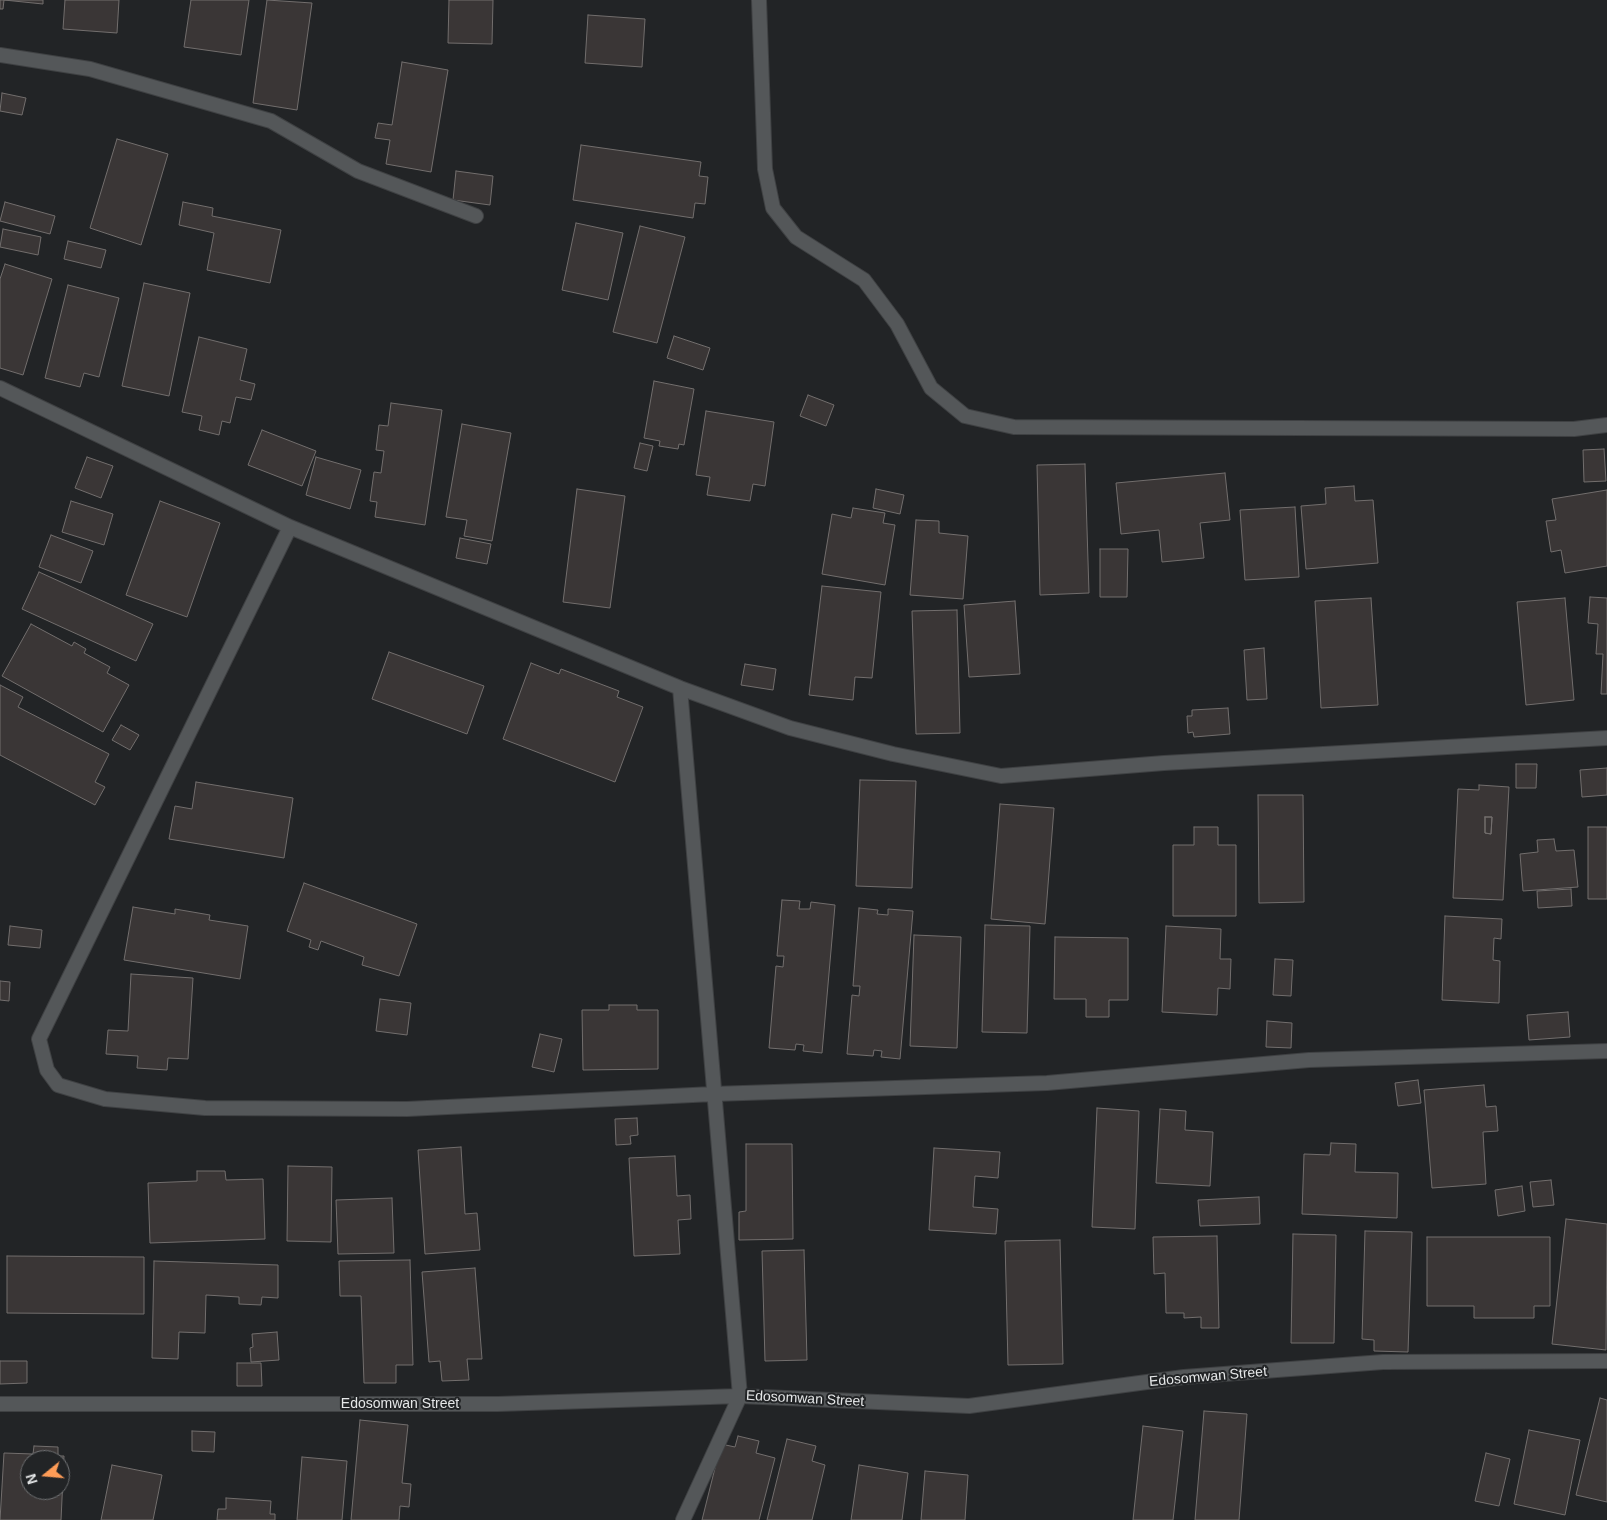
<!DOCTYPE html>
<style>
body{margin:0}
#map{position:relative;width:1607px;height:1520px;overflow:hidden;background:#222426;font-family:Helvetica,sans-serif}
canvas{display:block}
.north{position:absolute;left:20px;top:1450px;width:50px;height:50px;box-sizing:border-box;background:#222426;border:1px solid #707274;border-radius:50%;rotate:253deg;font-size:14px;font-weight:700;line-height:20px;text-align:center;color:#e5e7e8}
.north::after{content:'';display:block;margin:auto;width:18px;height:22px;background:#fe9c57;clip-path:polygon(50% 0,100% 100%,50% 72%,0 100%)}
</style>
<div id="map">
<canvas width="1607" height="1520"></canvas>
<div class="north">N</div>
</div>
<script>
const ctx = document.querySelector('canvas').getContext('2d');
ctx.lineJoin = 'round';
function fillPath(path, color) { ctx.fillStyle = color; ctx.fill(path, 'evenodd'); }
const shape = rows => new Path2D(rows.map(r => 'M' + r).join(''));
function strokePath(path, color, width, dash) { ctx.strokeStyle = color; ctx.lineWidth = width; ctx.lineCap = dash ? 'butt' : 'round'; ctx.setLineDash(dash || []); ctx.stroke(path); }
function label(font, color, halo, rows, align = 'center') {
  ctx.font = font + ' Helvetica,sans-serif'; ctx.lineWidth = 4; ctx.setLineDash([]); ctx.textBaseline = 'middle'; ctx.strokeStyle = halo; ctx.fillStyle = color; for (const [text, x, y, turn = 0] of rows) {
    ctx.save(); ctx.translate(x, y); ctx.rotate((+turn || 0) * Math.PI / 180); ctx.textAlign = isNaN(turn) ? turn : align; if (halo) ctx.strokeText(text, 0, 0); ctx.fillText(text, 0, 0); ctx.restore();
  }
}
const building = shape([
 [0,0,43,0,43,4,4,0,3,9,0,9,0,0],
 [65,0,119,0,117,33,63,29,65,0],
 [191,0,249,0,241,55,184,47,191,0],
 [267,0,312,3,297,110,253,103,267,0],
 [449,0,493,0,492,44,448,43,449,0],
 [588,15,645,19,642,67,585,63,588,15],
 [402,62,448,70,431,172,386,164,390,140,375,138,378,123,392,125,402,62],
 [2,93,26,98,22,115,0,111,2,93],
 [117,139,168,154,141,245,90,228,117,139],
 [581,145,701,162,699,176,708,177,705,204,695,203,693,218,573,200,581,145],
 [456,171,493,176,490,205,453,200,456,171],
 [5,202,55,216,50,234,0,221,5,202],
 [183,202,213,208,212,216,281,230,270,283,207,270,214,233,179,225,183,202],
 [576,223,623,233,608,300,562,290,576,223],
 [640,226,685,237,657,343,613,332,640,226],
 [3,229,41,237,38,255,0,247,3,229],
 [68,241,106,250,101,268,64,259,68,241],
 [5,264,52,279,23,375,0,368,0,279,5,264],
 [144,283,190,293,169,396,122,386,144,283],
 [68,285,119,298,99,377,84,373,80,387,45,378,68,285],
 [674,336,710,348,703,370,667,358,674,336],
 [199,337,247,349,240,380,255,384,251,400,236,397,230,423,222,421,219,435,199,430,202,416,182,412,199,337],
 [654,381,694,389,684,445,679,444,678,449,659,446,660,441,644,438,654,381],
 [808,395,834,405,826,426,800,416,808,395],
 [391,403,442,410,425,525,375,517,377,502,370,501,374,472,381,473,384,451,376,450,379,425,388,426,391,403],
 [706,411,774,422,765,486,753,484,750,501,707,495,710,477,696,475,706,411],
 [462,424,511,433,492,541,464,536,467,520,446,517,462,424],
 [262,430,316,451,302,486,248,465,262,430],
 [640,443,653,446,647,471,634,468,640,443],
 [1604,449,1606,481,1584,482,1583,450,1604,449],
 [87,457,113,466,101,498,75,488,87,457],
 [316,457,361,470,350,509,306,495,316,457],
 [1085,464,1089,593,1040,595,1037,465,1085,464],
 [1225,473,1230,520,1200,523,1204,558,1162,562,1159,530,1121,534,1116,483,1225,473],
 [1354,486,1355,501,1373,500,1378,563,1306,569,1301,506,1326,504,1325,488,1354,486],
 [577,489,625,496,610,608,563,602,577,489],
 [876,489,904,495,900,514,873,508,876,489],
 [1607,490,1607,566,1565,573,1561,550,1551,552,1546,521,1556,520,1552,499,1607,490],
 [71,501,113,514,104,545,62,532,71,501],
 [160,501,220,523,187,617,126,595,160,501],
 [1295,507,1299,577,1245,580,1240,510,1295,507],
 [853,508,885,513,883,523,895,525,885,585,822,574,832,514,851,518,853,508],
 [916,520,939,521,939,533,968,536,963,599,910,595,916,520],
 [51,535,93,551,81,583,39,567,51,535],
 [460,538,491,544,487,564,456,558,460,538],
 [1100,549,1128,549,1127,597,1100,597,1100,549],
 [39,572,153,624,136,661,22,609,39,572],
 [822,586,881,592,872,678,855,677,853,700,809,695,822,586],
 [1590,597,1607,598,1607,694,1601,694,1603,654,1596,654,1598,624,1588,623,1590,597],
 [1371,598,1378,705,1321,708,1315,601,1371,598],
 [1565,598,1574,700,1526,705,1517,602,1565,598],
 [1015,601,1020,674,969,677,964,605,1015,601],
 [957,610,960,733,916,734,912,611,957,610],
 [31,624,72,646,74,642,86,649,84,653,110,667,107,673,129,685,103,732,2,676,31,624],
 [1264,648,1267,699,1247,700,1244,650,1264,648],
 [389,652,484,686,467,734,372,699,389,652],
 [531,663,559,674,561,669,619,691,617,697,643,707,615,782,503,739,531,663],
 [745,664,776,669,773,690,741,685,745,664],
 [0,685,23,697,18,707,109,754,95,782,105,787,95,805,0,755,0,685],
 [1228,708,1230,734,1194,737,1193,732,1188,733,1187,716,1192,716,1192,710,1228,708],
 [121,725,139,735,130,750,112,740,121,725],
 [1516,764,1537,764,1536,788,1516,788,1516,764],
 [1607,768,1607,795,1582,797,1580,770,1607,768],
 [860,780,916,781,912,888,856,886,860,780],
 [196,782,293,798,284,858,169,839,175,806,192,809,196,782],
 [1479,785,1509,787,1503,900,1453,898,1458,789,1479,790,1479,785],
 [1485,817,1492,817,1491,834,1485,833,1485,817],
 [1258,795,1303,795,1304,902,1259,903,1258,795],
 [1000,804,1054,808,1045,924,991,919,1000,804],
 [1485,817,1492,817,1491,834,1485,833,1485,817],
 [1194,827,1218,827,1218,845,1236,845,1236,916,1173,916,1173,845,1194,845,1194,827],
 [1588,827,1607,827,1607,899,1588,899,1588,827],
 [1554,839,1556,851,1574,850,1578,887,1523,891,1520,854,1538,852,1537,840,1554,839],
 [304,883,417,924,399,976,362,965,364,957,321,941,318,950,309,947,311,940,287,931,304,883],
 [1571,889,1572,906,1538,908,1537,891,1571,889],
 [782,900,800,901,799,909,810,909,811,902,835,905,822,1053,803,1051,804,1045,796,1044,795,1050,769,1048,776,966,783,967,784,956,777,956,782,900],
 [133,907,175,914,175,909,210,915,209,920,248,926,240,979,124,960,133,907],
 [859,908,878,910,877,914,888,915,888,909,913,911,900,1059,881,1057,882,1051,874,1050,873,1056,847,1054,852,995,859,996,860,986,853,986,859,908],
 [1445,916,1502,919,1501,939,1494,938,1493,960,1500,961,1499,1003,1442,1000,1445,916],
 [985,925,1030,926,1027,1033,982,1032,985,925],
 [10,926,42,930,40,948,8,945,10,926],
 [1166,926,1221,929,1220,959,1231,959,1230,989,1218,988,1217,1015,1162,1012,1166,926],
 [914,935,961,937,957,1048,910,1046,914,935],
 [1055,937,1128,938,1128,1000,1109,1000,1109,1017,1086,1017,1086,999,1054,999,1055,937],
 [1275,959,1293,960,1291,996,1273,995,1275,959],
 [131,974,193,978,188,1059,168,1058,167,1070,137,1068,138,1056,106,1054,108,1030,128,1031,131,974],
 [0,981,10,982,9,1001,0,1000,0,981],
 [380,999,411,1003,407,1035,376,1031,380,999],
 [609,1005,637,1005,637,1010,658,1010,658,1069,583,1070,582,1010,609,1010,609,1005],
 [1568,1012,1570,1037,1529,1040,1527,1015,1568,1012],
 [1267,1021,1292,1023,1291,1048,1266,1047,1267,1021],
 [540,1034,562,1039,554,1072,532,1067,540,1034],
 [1418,1080,1421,1103,1398,1106,1395,1083,1418,1080],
 [1484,1085,1486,1107,1496,1106,1498,1131,1483,1132,1486,1184,1432,1188,1424,1090,1484,1085],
 [1097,1108,1139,1111,1135,1229,1092,1227,1097,1108],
 [1160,1109,1186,1111,1185,1130,1213,1132,1210,1186,1156,1183,1160,1109],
 [637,1118,638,1135,630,1136,631,1144,616,1145,615,1119,637,1118],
 [1331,1143,1356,1144,1355,1172,1398,1173,1397,1218,1302,1214,1304,1154,1330,1155,1331,1143],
 [746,1144,792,1144,793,1239,739,1240,739,1212,746,1211,746,1144],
 [461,1147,465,1214,477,1213,480,1250,425,1254,418,1150,461,1147],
 [934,1148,1000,1152,998,1178,975,1176,973,1207,998,1209,996,1234,929,1230,934,1148],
 [675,1156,677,1196,690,1195,691,1219,678,1220,680,1254,634,1256,629,1158,675,1156],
 [288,1166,332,1167,331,1242,287,1241,288,1166],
 [197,1171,225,1171,226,1180,263,1179,265,1239,150,1243,148,1183,197,1181,197,1171],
 [1551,1180,1554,1205,1533,1207,1530,1182,1551,1180],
 [1522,1186,1525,1211,1498,1216,1495,1190,1522,1186],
 [1259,1197,1260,1224,1200,1226,1198,1200,1259,1197],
 [392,1198,394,1253,338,1254,336,1200,392,1198],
 [1566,1219,1607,1224,1606,1350,1552,1344,1566,1219],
 [1365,1231,1412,1232,1408,1352,1374,1351,1374,1340,1362,1339,1365,1231],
 [1293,1234,1336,1235,1334,1343,1291,1343,1293,1234],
 [1217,1236,1219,1328,1201,1328,1201,1317,1184,1318,1184,1313,1166,1313,1165,1273,1154,1274,1153,1237,1217,1236],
 [1427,1237,1550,1237,1550,1306,1534,1306,1534,1318,1474,1318,1474,1306,1427,1306,1427,1237],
 [1060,1240,1063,1364,1008,1365,1005,1241,1060,1240],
 [804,1250,807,1360,765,1361,762,1251,804,1250],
 [7,1256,144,1257,144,1314,7,1313,7,1256],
 [410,1260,413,1365,396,1365,396,1383,364,1383,361,1296,340,1296,339,1261,410,1260],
 [154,1261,278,1265,278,1298,262,1297,261,1305,239,1304,239,1297,206,1295,205,1333,179,1332,178,1359,152,1358,154,1261],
 [475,1268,482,1359,467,1359,469,1380,442,1381,440,1361,429,1362,422,1272,475,1268],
 [277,1332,279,1360,251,1362,250,1348,253,1347,252,1334,277,1332],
 [0,1361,27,1361,27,1383,0,1384,0,1361],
 [237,1363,261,1363,262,1386,237,1386,237,1363],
 [1600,1398,1607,1400,1607,1502,1576,1495,1600,1398],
 [1204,1411,1247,1414,1239,1520,1195,1520,1204,1411],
 [360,1420,408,1425,402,1483,411,1484,409,1507,400,1506,399,1520,351,1520,360,1420],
 [1143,1426,1183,1431,1173,1520,1133,1520,1143,1426],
 [1529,1430,1580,1440,1565,1515,1514,1504,1529,1430],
 [192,1431,215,1432,214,1452,192,1451,192,1431],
 [738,1436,759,1441,756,1453,775,1458,759,1520,702,1520,721,1444,735,1447,738,1436],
 [787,1439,816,1446,812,1461,825,1465,812,1520,767,1520,787,1439],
 [34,1446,58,1447,58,1456,64,1456,61,1520,0,1520,4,1453,33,1454,34,1446],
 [30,1460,60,1460,60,1490,30,1490,30,1460],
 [1486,1453,1510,1459,1499,1506,1475,1501,1486,1453],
 [302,1457,347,1461,342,1520,297,1520,302,1457],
 [112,1465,162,1475,153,1520,101,1520,112,1465],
 [859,1465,908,1473,902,1520,851,1520,859,1465],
 [925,1471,968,1475,965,1520,921,1520,925,1471],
 [226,1498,271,1501,270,1514,275,1514,275,1520,217,1520,218,1509,226,1509,226,1498]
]);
const minor = shape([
 [759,0,765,169,773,208,796,237,864,280,897,324,931,388,965,416,1014,427,1574,429,1607,425],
 [0,55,90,69,271,121,358,171,476,216],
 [0,388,290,527,680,688,790,728,893,754,1001,776,1164,763,1607,738],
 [290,527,39,1039,47,1070,58,1085,105,1099,205,1108,407,1109,713,1094,1047,1083,1309,1060,1607,1051],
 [680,688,740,1396,683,1520],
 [0,1404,498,1404,740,1396,969,1406,1184,1377,1383,1362,1607,1361]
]);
const streetNames = [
 ["Edosomwan Street",1208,1377,-5],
 ["Edosomwan Street",805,1399,3],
 ["Edosomwan Street",400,1404]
];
fillPath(building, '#3a3636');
strokePath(building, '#726e6d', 1);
strokePath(minor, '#3f4143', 16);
strokePath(minor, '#545759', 14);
label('14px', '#e5e7e8', '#222426', streetNames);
</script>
